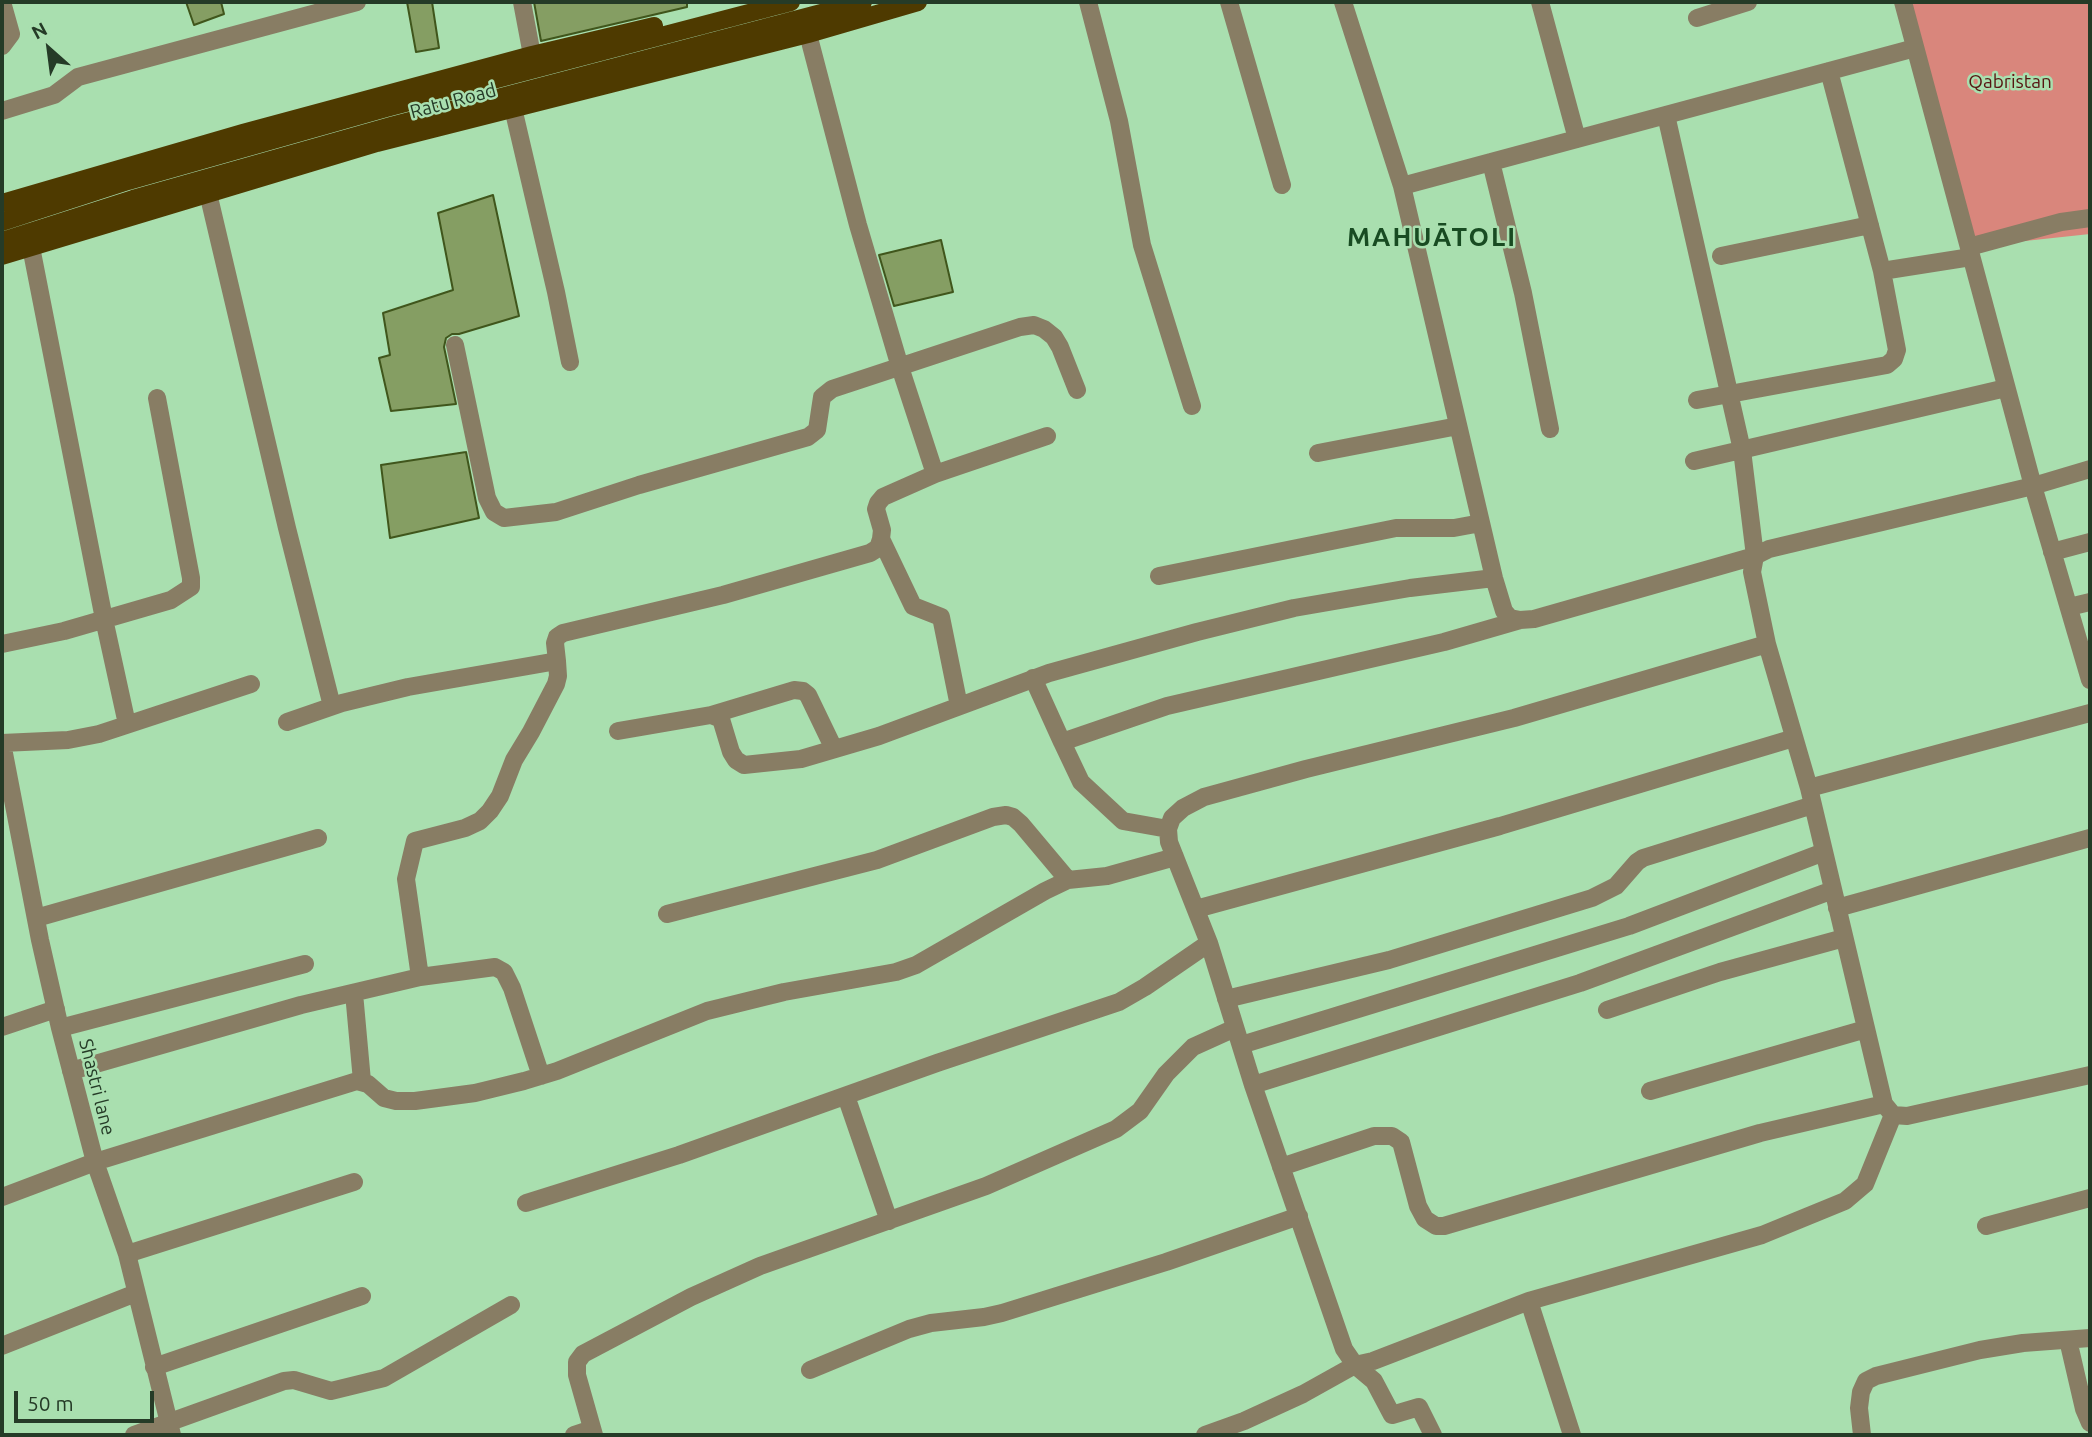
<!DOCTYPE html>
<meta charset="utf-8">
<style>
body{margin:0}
#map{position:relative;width:2092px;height:1437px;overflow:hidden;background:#a9dfaf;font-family:Ubuntu,sans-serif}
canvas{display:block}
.frame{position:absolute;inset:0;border:4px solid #253b27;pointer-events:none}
.north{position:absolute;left:14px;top:14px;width:70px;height:70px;-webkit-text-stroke:5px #a9dfaf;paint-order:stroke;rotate:332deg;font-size:19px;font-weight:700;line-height:28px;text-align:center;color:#253b27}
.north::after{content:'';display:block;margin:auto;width:24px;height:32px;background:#253b27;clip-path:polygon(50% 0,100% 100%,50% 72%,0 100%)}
.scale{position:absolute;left:14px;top:1391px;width:140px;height:32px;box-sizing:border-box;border:4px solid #253b27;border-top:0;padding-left:9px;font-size:21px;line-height:24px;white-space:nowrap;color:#253b27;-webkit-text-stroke:5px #a9dfaf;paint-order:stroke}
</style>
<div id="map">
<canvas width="2092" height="1437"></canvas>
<div class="frame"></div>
<div class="north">N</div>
<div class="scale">50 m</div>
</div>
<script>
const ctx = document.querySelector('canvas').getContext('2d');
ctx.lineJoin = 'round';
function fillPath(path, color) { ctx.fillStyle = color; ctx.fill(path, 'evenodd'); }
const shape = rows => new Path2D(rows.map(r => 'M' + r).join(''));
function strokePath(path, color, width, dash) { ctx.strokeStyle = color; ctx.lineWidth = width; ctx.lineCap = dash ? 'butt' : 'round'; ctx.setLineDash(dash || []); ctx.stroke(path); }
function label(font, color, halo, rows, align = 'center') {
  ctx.font = font + ' Ubuntu,sans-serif'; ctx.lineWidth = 5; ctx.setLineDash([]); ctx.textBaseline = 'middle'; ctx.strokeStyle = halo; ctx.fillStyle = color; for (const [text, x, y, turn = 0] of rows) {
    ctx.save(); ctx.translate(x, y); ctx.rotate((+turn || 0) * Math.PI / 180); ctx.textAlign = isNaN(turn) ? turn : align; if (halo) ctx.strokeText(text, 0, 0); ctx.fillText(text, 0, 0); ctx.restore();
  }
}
const green = shape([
 [1906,2,2090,2,2090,234,1969,247]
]);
const building = shape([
 [186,2,221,2,224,14,194,25,186,2],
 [407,2,432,2,439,48,416,52,407,2],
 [534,2,687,2,687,7,541,41,534,2],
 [493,195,519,316,459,334,452,334,446,338,444,347,456,404,391,411,379,358,390,355,383,313,453,290,438,213,493,195],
 [941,240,953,292,894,306,879,255,941,240],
 [466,452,479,518,390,538,381,465,466,452]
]);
const minor = shape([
 [522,2,532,55],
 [1088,2,1119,121,1142,245,1192,406],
 [1229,2,1282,185],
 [1343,2,1402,186,1494,578,1504,611,1510,618,1520,620,1534,619,1755,556,1742,450,1666,115],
 [1540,2,1577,139],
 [1903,2,2033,486,2090,680],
 [1697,18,1748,2],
 [2,46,11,34,2,2],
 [513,108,556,292,570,362],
 [2,111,54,95,78,77,357,2],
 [1491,162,1523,293,1550,429],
 [1402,186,1915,48],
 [208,193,287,528,332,706],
 [31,247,104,619,127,724],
 [1969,247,2061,222,2090,218],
 [1721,256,1870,225],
 [1882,271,1971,257],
 [455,345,487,498,494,512,504,518,556,512,639,485,808,437,817,430,822,397,832,389,1020,327,1034,325,1044,329,1054,337,1060,347,1077,390],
 [1697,400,1876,367,1887,365,1894,359,1897,350,1882,271,1829,71],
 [1318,453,1458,426],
 [1694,461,2006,388],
 [2090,469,2033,486,1769,549,1755,556,1752,572,1767,644,1809,788,1884,1104,1893,1115,1907,1116,2090,1075],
 [935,474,1047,436],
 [881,539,913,606,941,617,959,706],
 [2052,552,2090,542],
 [1159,576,1396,528,1454,528,1481,523],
 [2069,607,2090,602],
 [2,644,64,631,171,600,191,587,191,578,157,398],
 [1767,644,1514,718,1306,769,1204,797,1183,808,1172,818,1168,829,1169,842,1209,943,1253,1085,1344,1349,1355,1365,1373,1361,1529,1301,1762,1235,1845,1201,1865,1184,1893,1115],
 [1033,678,1062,742],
 [711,715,794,690,803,691,808,695,834,749],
 [287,722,342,703,408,687,557,661,555,643,557,637,563,633,723,595,870,553,878,548,881,539,882,530,876,509,878,503,883,497,935,474,900,367,858,225,808,34],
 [618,731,711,715,721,719,731,752,736,760,744,765,801,759,879,736,1049,673,1197,632,1294,608,1410,588,1494,578],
 [2,743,40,940,60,1028,95,1162,127,1254,172,1435],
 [2,743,68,740,99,734,251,684],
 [1809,788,2090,713],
 [1168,829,1123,821,1081,782,1062,742,1167,706,1444,642,1520,620],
 [1837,908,2090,838],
 [1196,909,1500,826,1794,738],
 [667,914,877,860,993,817,1006,815,1013,817,1021,824,1068,880],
 [36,918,318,838],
 [420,977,406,879,415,841,465,828,480,821,490,811,500,796,514,760,531,732,556,684,558,676,557,661],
 [354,993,362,1081,368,1084],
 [1226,999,1389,960,1592,898,1616,886,1637,862,1643,858,1813,805],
 [1607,1010,1720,972,1844,938],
 [2,1027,56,1009],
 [60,1028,305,964],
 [1241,1045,1629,926,1824,852],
 [71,1071,301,1005,420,977,495,967,504,972,512,988,541,1076],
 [1253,1085,1580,983,1833,890],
 [1650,1091,1866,1029],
 [846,1096,889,1221],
 [1281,1167,1374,1136,1392,1136,1401,1142,1418,1206,1425,1219,1436,1226,1444,1226,1760,1133,1884,1104],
 [2,1197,95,1162,357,1081,368,1084,384,1098,396,1101,415,1101,475,1093,524,1081,557,1071,707,1011,784,992,896,972,916,965,1045,891,1068,880,1107,876,1175,857],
 [526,1203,679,1155,937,1063,1119,1002,1145,987,1209,943],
 [1986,1226,2090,1198],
 [127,1254,354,1182],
 [1529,1301,1572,1435],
 [2068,1340,2084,1409,2090,1423],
 [2,1346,136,1293],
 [154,1367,362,1296],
 [810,1370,909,1329,931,1323,984,1317,1002,1313,1166,1262,1299,1216],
 [134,1435,284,1381,294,1380,331,1391,384,1378,511,1305],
 [574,1435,592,1429],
 [594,1435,577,1375,577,1362,583,1354,691,1297,760,1266,986,1186,1116,1129,1140,1111,1166,1074,1193,1047,1235,1028],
 [1205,1435,1244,1421,1303,1394,1355,1365,1374,1381,1392,1415,1419,1407,1433,1435],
 [1862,1435,1859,1408,1861,1392,1866,1381,1876,1376,1980,1350,2023,1343,2090,1338]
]);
const major = shape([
 [2,203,243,133,532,55,654,26],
 [2,222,128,181,386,108,791,2],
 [2,241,133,199,391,126,863,2],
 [2,256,377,143,808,34,918,2]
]);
const parkNames = [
 ["Qabristan",2010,82]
];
const streetNames = [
 ["Ratu Road",453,101,-15],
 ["Shastri lane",97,1087,76]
];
const districtNames = [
 ["MAHUĀTOLI",1432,237]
];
fillPath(green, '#d9867c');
fillPath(building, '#859e63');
strokePath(building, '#40561c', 2);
strokePath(minor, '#887d64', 18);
strokePath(major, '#4e3a00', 18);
label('19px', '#571512', '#a9dfaf', parkNames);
label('19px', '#253b27', '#a9dfaf', streetNames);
ctx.letterSpacing = '2px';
label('bold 26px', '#184b22', '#a9dfaf', districtNames);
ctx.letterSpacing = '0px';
</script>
